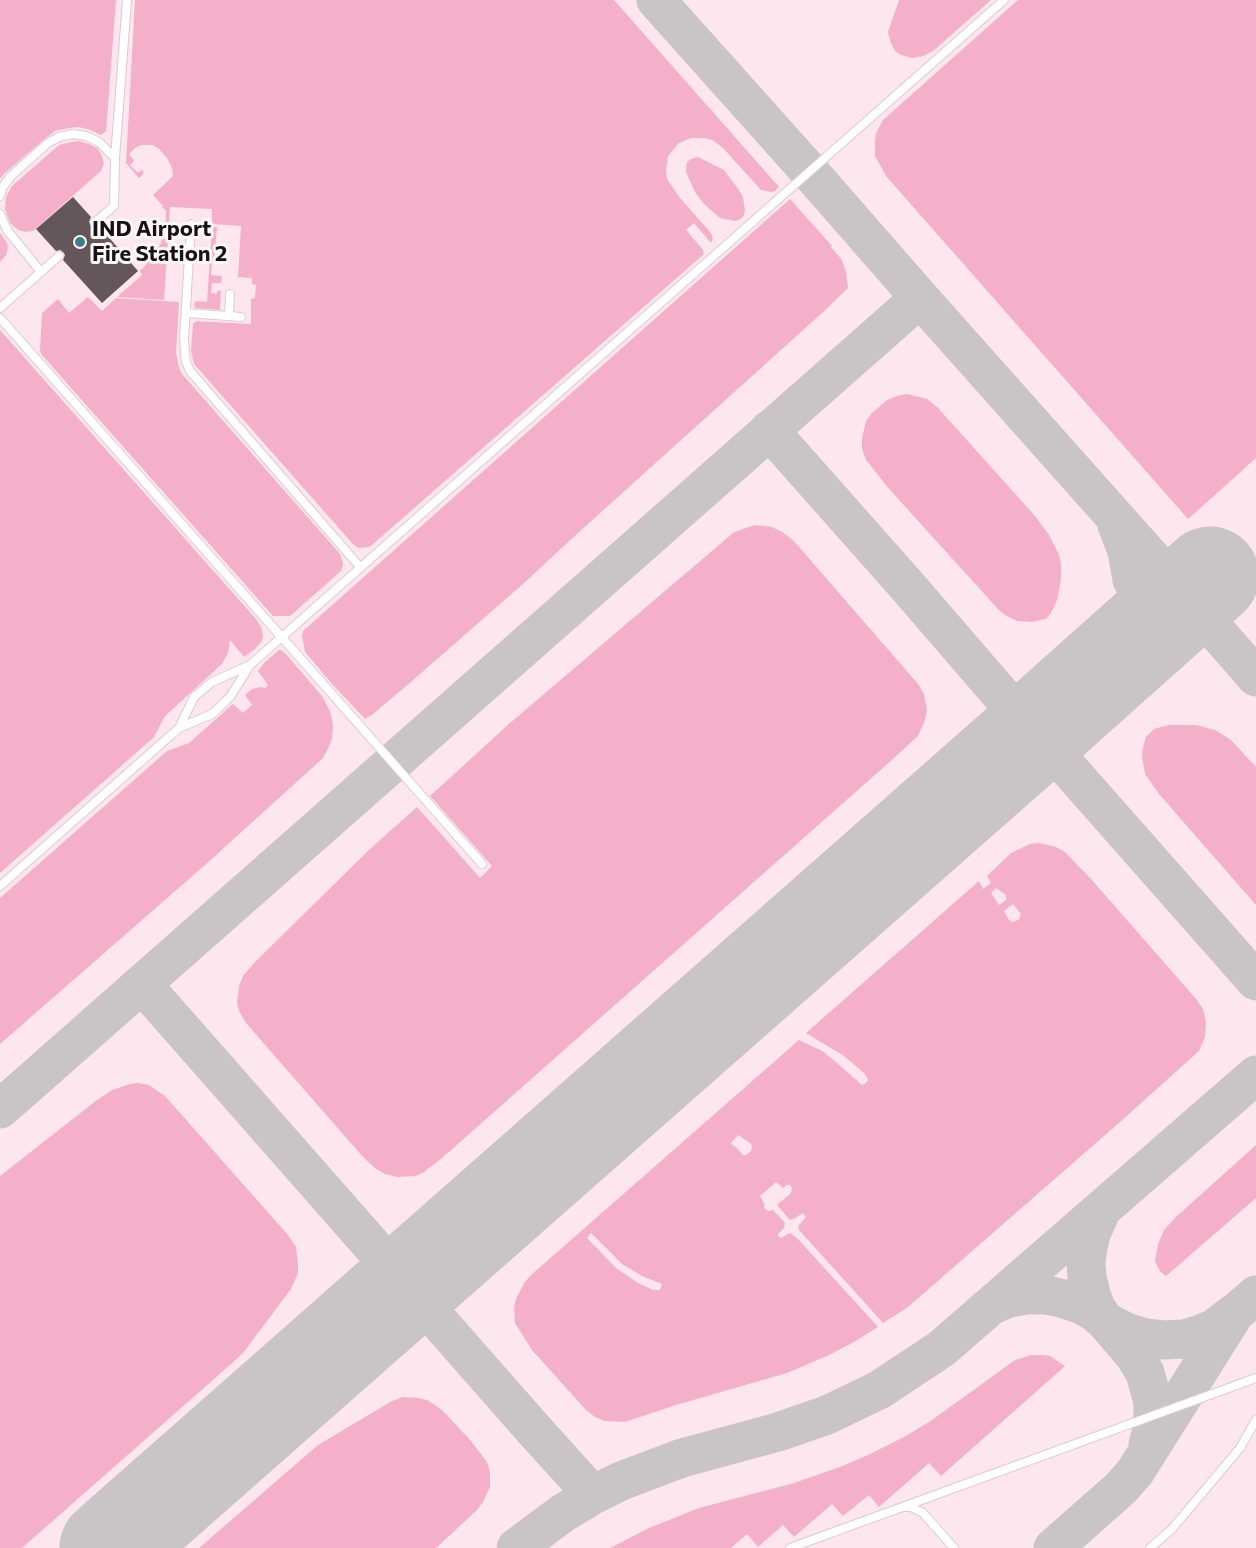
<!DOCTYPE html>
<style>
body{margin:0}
canvas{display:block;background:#fdf7f9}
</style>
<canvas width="1256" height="1548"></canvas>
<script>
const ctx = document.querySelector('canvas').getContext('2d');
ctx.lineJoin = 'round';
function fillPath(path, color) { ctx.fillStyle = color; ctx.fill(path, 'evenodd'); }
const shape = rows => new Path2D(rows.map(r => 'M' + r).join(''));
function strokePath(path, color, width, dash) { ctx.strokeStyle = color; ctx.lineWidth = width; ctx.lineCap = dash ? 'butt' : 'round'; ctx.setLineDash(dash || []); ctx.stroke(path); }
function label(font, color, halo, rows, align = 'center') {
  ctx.font = font + ' Commissioner,sans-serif'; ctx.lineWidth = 6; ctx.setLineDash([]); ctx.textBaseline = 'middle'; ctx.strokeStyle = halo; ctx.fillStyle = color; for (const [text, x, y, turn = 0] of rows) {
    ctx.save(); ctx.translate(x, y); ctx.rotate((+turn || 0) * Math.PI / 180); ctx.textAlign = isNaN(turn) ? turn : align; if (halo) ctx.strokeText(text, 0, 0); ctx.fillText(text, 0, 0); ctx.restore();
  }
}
const built = shape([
 [0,0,1256,0,1256,1548,0,1548]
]);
const green = shape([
 [0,0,116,0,106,131,101,135,88,129,78,127,69,128,55,131,42,141,5,173,0,179],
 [135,0,614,0,779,187,775,191,771,192,761,190,722,147,712,140,705,138,691,138,679,143,668,156,666,170,667,179,680,198,710,232,713,238,711,243,694,223,686,230,703,250,704,254,372,545,369,547,358,548,352,543,194,364,191,351,193,323,195,323,196,321,251,324,251,299,255,298,256,285,252,284,252,278,238,277,241,226,212,224,212,209,170,207,164,300,117,297,142,275,140,271,157,253,165,231,166,211,162,207,163,206,153,195,173,176,172,168,167,158,159,149,153,145,141,145,135,148,129,154,134,161,130,165,138,173,143,169,143,174,139,178,126,163],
 [899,0,991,0,933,51,923,56,912,58,901,55,895,51,891,43,888,32],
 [1018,0,1256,0,1256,458,1188,519,886,176,875,156,875,140,876,133,883,120],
 [79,141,89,144,97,148,101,154,104,163,101,171,33,231,26,232,18,230,10,223,5,209,6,197,12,186,59,145,71,142],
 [698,157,724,170,739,190,743,197,745,211,743,217,739,220,735,221,720,218,704,204,695,192,686,172,686,167,687,162,691,159],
 [790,199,832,246,831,247,842,260,846,272,848,288,822,313,579,532,524,583,412,681,373,714,365,719,332,684,305,652,302,636,303,631],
 [212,227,217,227,214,261,212,261,211,275,222,276,221,283,212,283,211,293,217,294,217,291,221,291,220,310,195,308,194,304,196,301,207,302],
 [0,233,7,243,8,248,6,255,0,262],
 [88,297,102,311,116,298,179,302,176,353,179,368,182,374,340,554,343,564,341,571,290,616,273,616,41,354,40,350,42,313,58,299,69,313],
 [0,330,256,619,261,627,263,636,262,641,255,649,244,657,230,640,228,653,222,664,165,716,154,737,0,873],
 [907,394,927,399,938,408,1035,516,1049,535,1059,555,1061,563,1061,579,1057,600,1051,613,1046,619,1032,622,1017,621,1005,615,998,609,890,490,866,460,862,449,862,438,866,421,871,414,887,400,897,396],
 [755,525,772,527,782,532,793,540,918,684,924,694,927,710,925,720,918,736,894,758,442,1158,424,1172,416,1176,397,1177,385,1174,376,1169,363,1157,246,1023,239,1011,237,1003,239,986,243,976,255,962,370,849,417,807,480,878,492,866,430,796,510,723,733,533,740,530],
 [279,650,281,650,284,652,322,696,330,711,333,725,332,738,328,749,322,759,205,865,0,1044,0,898,167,751,189,743,233,704,243,713,252,705,245,695,252,689,261,687,265,688,268,685,258,671,265,662],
 [1169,725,1196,725,1215,730,1231,740,1256,767,1256,905,1159,794,1145,774,1142,756,1143,747,1146,737,1154,729],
 [1040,843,1056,847,1065,852,1091,879,1197,1000,1203,1009,1206,1022,1205,1037,1199,1051,1120,1122,908,1307,883,1323,799,1230,798,1226,806,1217,803,1213,795,1218,790,1220,777,1205,791,1193,792,1189,790,1185,787,1185,783,1188,776,1182,760,1196,764,1203,764,1208,768,1211,773,1210,785,1223,784,1228,778,1234,778,1236,781,1238,790,1233,797,1238,878,1327,854,1342,827,1356,787,1373,676,1405,625,1422,605,1421,595,1417,586,1410,532,1350,515,1323,514,1308,516,1299,524,1283,531,1275,799,1040,822,1051,831,1058,862,1085,866,1083,868,1080,865,1074,844,1056,806,1033,979,881,983,889,991,883,987,876,1011,853,1030,844],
 [996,888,1006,895,1006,900,999,905,991,893],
 [1013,904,1021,914,1019,919,1016,921,1012,922,1009,920,1004,911],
 [738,1135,750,1143,752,1146,751,1151,746,1155,743,1155,736,1147,731,1144,731,1143],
 [591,1233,622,1264,642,1276,662,1284,660,1290,653,1290,638,1283,616,1268,587,1238],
 [138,1083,149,1085,165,1096,288,1235,296,1247,298,1264,298,1273,291,1289,243,1353,231,1364,22,1548,0,1548,0,1176,97,1100,112,1090,130,1084],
 [1256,1145,1256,1198,1166,1276,1160,1271,1155,1262,1158,1244,1164,1230,1177,1216],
 [1031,1355,1043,1355,1050,1356,1065,1366,941,1476,929,1463,879,1507,869,1495,843,1516,832,1504,794,1537,783,1525,758,1547,747,1534,731,1548,610,1548,649,1528,699,1508,794,1483,840,1467,868,1455,904,1437,932,1420,1015,1360],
 [403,1397,419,1398,427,1400,435,1405,443,1411,471,1441,487,1462,490,1472,490,1487,483,1502,477,1510,436,1548,199,1548,318,1445,392,1401]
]);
const taxiway = shape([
 [656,0,809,171,920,298,1187,598,1256,677],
 [769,430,909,588,1034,733,1068,768,1256,981],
 [1117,525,1127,551,1132,580],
 [142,984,535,1431,593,1495],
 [0,1109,920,298],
 [1102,1209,1091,1234,1088,1247,1086,1262,1087,1277,1091,1294,1096,1308,1105,1321,1135,1356,1145,1373,1153,1402,1153,1417,1151,1434,1148,1445],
 [993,1305,1009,1298,1026,1295,1046,1295,1065,1299,1082,1305,1094,1312,1105,1321,1126,1332,1145,1338,1164,1340,1184,1339,1201,1334,1215,1328,1233,1314],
 [516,1548,563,1513,593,1495,621,1481,682,1458,778,1432,827,1415,879,1390,941,1349,1256,1075],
 [1053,1548,1121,1488,1135,1472,1235,1313,1256,1295]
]);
const runway = shape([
 [109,1548,1034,733,1210,576]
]);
const building = shape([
 [73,197,91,217,89,222,91,226,95,228,99,226,138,271,102,303,63,260,65,255,63,252,60,250,56,251,36,229]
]);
const service = shape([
 [0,196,2,188,11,176,48,143,59,137,73,134,86,136,99,142,115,158],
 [0,214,7,230,41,272],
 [95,222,114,206,115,158,127,0],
 [191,224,184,339,186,362,190,371,360,567],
 [0,308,59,256],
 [187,313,241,317],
 [229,316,230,294],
 [0,318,482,864],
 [179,728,194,697,212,682,250,665],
 [0,886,179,728,212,714,230,697,250,665,1004,0],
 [904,1507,911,1507,923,1513,954,1548],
 [790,1548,1256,1378],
 [1150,1548,1172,1529,1240,1448,1256,1420]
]);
const markers = [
 [80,242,6,"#3e7c92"]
];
const poiNames = [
 ["IND Airport",92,229],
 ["Fire Station 2",92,254]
];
fillPath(built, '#fee6ee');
fillPath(green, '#f4b0c9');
strokePath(taxiway, '#c9c4c6', 39);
strokePath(runway, '#c9c4c6', 99);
fillPath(building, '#64575b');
strokePath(service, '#dacbd0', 10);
strokePath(service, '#fff', 8);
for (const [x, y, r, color] of markers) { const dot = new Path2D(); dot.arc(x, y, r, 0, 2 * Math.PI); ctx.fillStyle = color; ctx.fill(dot); strokePath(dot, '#fdf7f9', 2); }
label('bold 22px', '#171214', '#fdf7f9', poiNames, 'left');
</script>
